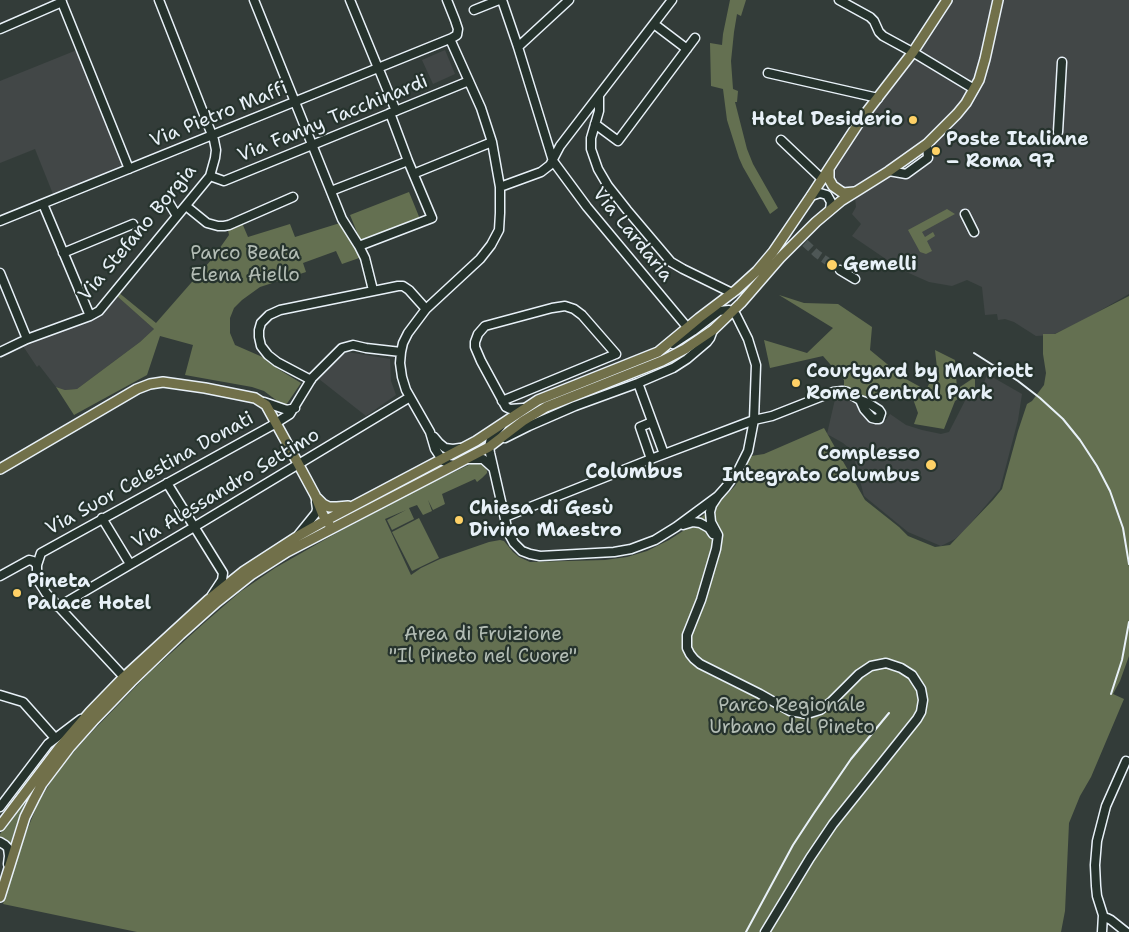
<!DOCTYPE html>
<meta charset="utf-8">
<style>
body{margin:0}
canvas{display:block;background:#333c39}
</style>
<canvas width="1129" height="932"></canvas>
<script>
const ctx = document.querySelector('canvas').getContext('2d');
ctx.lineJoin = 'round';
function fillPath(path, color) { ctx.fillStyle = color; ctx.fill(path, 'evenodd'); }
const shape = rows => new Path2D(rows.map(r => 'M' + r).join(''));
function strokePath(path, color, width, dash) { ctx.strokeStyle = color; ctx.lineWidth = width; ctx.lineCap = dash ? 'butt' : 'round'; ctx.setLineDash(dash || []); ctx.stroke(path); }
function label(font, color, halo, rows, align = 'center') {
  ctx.font = font + ' "Shantell Sans",sans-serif'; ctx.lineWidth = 4.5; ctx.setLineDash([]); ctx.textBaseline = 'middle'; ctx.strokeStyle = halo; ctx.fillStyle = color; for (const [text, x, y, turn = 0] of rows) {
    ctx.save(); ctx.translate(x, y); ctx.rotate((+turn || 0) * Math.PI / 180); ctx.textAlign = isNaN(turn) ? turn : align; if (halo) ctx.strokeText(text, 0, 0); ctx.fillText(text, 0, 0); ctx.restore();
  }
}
const built = shape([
 [951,0,994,0,979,68,965,98,927,139,882,171,850,191,839,187,832,175,834,168,865,119,929,33],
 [1003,0,1129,0,1129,294,1082,321,1052,335,1036,336,1014,322,1005,319,998,320,997,314,985,315,982,287,967,280,952,286,929,282,902,270,852,236,861,224,852,214,856,207,855,197,890,177,904,179,931,158,933,144,968,107,977,93,985,72],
 [77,50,123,165,53,194,35,149,0,163,0,81],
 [445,50,455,74,433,84,422,60],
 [118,297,154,329,140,342,77,389,65,390,56,387,39,365,37,367,23,346,87,322,104,311],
 [347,352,390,359,391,381,396,395,366,416,319,379,339,357],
 [987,374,1022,394,1018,420,1000,489,964,531,955,539,941,546,908,532,864,496,853,454,849,448,843,443,827,434,836,395,848,399,857,405,868,421,883,424,890,414,906,425,922,430,941,434,949,432,970,391,982,389]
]);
const green = shape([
 [730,0,746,0,741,16,737,14,734,32,731,61,733,89,738,91,737,102,735,102,747,149,753,164,778,208,770,214,743,167,739,158,727,120,723,89,711,86,710,43,722,45,723,34],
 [409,192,420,219,361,242,350,215],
 [947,209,955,214,922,232,925,237,933,232,935,236,927,241,932,251,926,254,920,252,908,230],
 [242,223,248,237,290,224,295,237,340,223,362,257,342,264,336,251,303,263,306,272,260,287,242,300,234,308,230,318,230,333,235,345,267,359,278,369,301,383,286,405,281,406,276,400,264,391,252,387,185,375,193,345,160,336,147,375,74,415,56,387,65,390,77,389,140,342,154,329,118,297,118,292,156,323,212,259,229,235,228,230],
 [779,295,804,303,838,304,872,327,870,350,904,378,926,390,937,368,935,350,955,360,957,389,975,377,975,388,970,390,955,401,944,429,914,424,918,413,912,396,897,388,874,400,844,389,844,380,823,356,770,368,764,340,807,353,833,328],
 [1129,296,1129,656,1120,681,1113,694,1124,699,1091,777,1080,796,1069,823,1065,911,1061,932,137,932,3,904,26,833,38,803,58,770,86,738,148,674,203,624,240,592,275,568,333,535,427,485,475,462,479,462,485,466,487,471,487,473,482,478,477,482,475,479,442,494,445,504,433,510,428,500,432,511,423,515,417,505,409,508,414,519,392,530,387,520,406,510,385,519,411,575,421,568,440,559,489,542,500,540,504,541,513,552,519,557,530,562,605,560,627,557,647,551,669,540,686,529,717,505,735,486,743,473,751,456,764,454,824,428,865,500,899,527,908,536,935,547,950,545,993,500,1002,489,1018,431,1027,404,1032,401,1044,385,1046,373,1043,354,1043,334,1055,334],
 [419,518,439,558,412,571,392,532],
 [26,800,18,820,10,845,5,840,0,838,0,834]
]);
const minorTunnel = shape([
 [805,243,817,254,840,270]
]);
const minor = shape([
 [61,0,129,169],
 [254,0,342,219,359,246,365,258,373,290],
 [350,0,378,68],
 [502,0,518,47,553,161,587,207,687,327],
 [839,0,870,17,874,21,879,32,883,36,916,54,974,89],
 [474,10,499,0],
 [654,24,687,49],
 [0,29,62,2],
 [450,39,481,108,492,142,500,187,500,213,499,230,491,245,480,259,426,309,408,333,403,343,401,352,400,363,402,377,406,390,430,432,435,449,443,461,449,464,454,465],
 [518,47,569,0],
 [380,72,396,111],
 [768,73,878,98],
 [599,96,599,111,591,138,591,149,598,169,608,186,627,210,671,262,683,269,732,293],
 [595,124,618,141,695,38],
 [1058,132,1062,62],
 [781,140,822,179],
 [889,171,906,174,928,158,927,144],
 [418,172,492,142],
 [210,176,224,181,469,81],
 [500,187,541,172,550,165,560,146,672,0],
 [331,191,408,161],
 [811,196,820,193,827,195,831,202,830,210],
 [168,201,177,216],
 [43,204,90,316],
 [186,206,207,223,218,226,224,226,229,225,293,197],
 [965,214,974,232],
 [0,221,452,38,457,35,458,29,455,20,447,0],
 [359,246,432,218,408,161,390,113],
 [63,253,133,224],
 [840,270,855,279],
 [0,273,27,339],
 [0,352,27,339,90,316,99,311,210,176,215,158,216,150,214,140,159,0],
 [311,380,277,362,268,355,261,346,259,337,259,330,261,323,269,315,280,310,398,286,403,286,409,290,426,309],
 [638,383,664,454],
 [502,401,616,354],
 [264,402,287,410,295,408],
 [523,408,510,409,506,407,481,361,475,347,475,342,478,334,485,326,552,308,565,306,574,309,582,315,616,354],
 [501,426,491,438,489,447,490,453,508,532,514,543,522,551,530,554,540,556,614,552,631,549,655,540,676,527,718,496,726,487,739,469,748,451,754,420,756,365,748,339,736,315,729,310,719,311,693,331,673,344],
 [434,437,439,443,445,448,453,449,460,448],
 [505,438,529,426,575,406,638,383,673,368,687,359,707,342,710,338,713,330],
 [468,459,483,459,493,468],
 [651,459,640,427,652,422],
 [167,483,223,573,222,580,212,595],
 [718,496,712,505,710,512,711,522,718,535,716,549,701,600,687,635,687,648,690,654,694,659,700,664,760,694,790,711,807,714,820,710,831,702,859,674,871,666,886,663,901,668,912,675,921,689,923,700,921,712,917,719,833,824,810,858,765,932],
 [505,517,651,459,754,420,772,416,833,392,842,391,847,392,860,400,868,403,879,410,881,413,879,419,876,419,872,418,864,409,860,400],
 [102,518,130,564],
 [683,525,693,522,700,523,709,528,713,534],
 [299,534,316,513,317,509,316,502],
 [0,576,29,560,33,561,37,565],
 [58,607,194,527,410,397],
 [124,677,46,593,39,582,37,574,37,565,41,553,271,426,290,414,312,378,342,348,353,345,366,348,401,352],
 [0,695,23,702,55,738],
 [0,807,48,744,81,719],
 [0,842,5,845,8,848,9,856,8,864],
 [1103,918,1107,918,1111,920,1126,932],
 [1102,932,1103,915,1097,896,1096,886,1095,865,1097,841,1106,806,1126,761]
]);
const major = shape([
 [829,169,829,179,833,186,843,193,854,192],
 [0,469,137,389,150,384,163,382,205,388,255,398,266,405,294,456,315,495,323,515,329,524],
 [317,498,323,504,329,507,337,507,348,506],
 [0,826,59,748,90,712,124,677,208,600,244,571,298,536,321,523,476,441,538,400,658,352,699,318,736,290,757,271,773,252,811,196,862,118,913,52,947,0],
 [0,897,25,817,34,799,42,784,70,747,95,719,131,682,180,635,217,602,251,575,287,552,489,447,523,421,546,407,662,361,685,349,713,330,741,303,780,258,816,222,841,201,889,171,927,144,957,114,966,103,979,80,985,59,998,0]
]);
const rail = shape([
 [974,353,1018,381,1040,398,1063,419,1080,440,1097,466,1110,491,1123,528,1129,564],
 [1111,694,1122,660,1129,622],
 [746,932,793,845,814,813,851,759,889,713]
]);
const markers = [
 [913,120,5,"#ffd166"],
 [936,151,5,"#ffd166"],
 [832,265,6,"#ffd166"],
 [796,383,5,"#ffd166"],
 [931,465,6,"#ffd166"],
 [459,520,5,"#ffd166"],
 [17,593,5,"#ffd166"]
];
const streetNames = [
 ["Via Pietro Maffi",219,115,-22],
 ["Via Fanny Tacchinardi",333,119,-22],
 ["Via Stefano Borgia",138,233,-50],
 ["Via Lardaria",632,235,51],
 ["Via Suor Celestina Donati",150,474,-29],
 ["Via Alessandro Settimo",226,489,-31]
];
const poiNames = [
 ["Hotel Desiderio",903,120,"right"],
 ["Poste Italiane",946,140],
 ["– Roma 97",946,162],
 ["Gemelli",843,265],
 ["Courtyard by Marriott",806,372],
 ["Rome Central Park",806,394],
 ["Complesso",920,454,"right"],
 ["Integrato Columbus",920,476,"right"],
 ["Chiesa di Gesù",469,509],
 ["Divino Maestro",469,531],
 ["Pineta",27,582],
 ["Palace Hotel",27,604]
];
const parkNames = [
 ["Parco Beata",245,254],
 ["Elena Aiello",245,276],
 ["Area di Fruizione",483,635],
 ["\"Il Pineto nel Cuore\"",483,657],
 ["Parco Regionale",792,706],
 ["Urbano del Pineto",792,728]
];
const neighbourhoodNames = [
 ["Columbus",634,473]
];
fillPath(built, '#424747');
fillPath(green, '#647051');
strokePath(minorTunnel, '#4e5756', 8, [8, 4]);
strokePath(minor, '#e8f1f8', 11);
strokePath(major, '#e8f1f8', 12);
strokePath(minor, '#26332d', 8);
strokePath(major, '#71704a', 9);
strokePath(rail, '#e8f1f8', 2);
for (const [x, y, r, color] of markers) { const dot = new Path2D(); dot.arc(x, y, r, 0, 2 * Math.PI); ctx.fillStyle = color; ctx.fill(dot); strokePath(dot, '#26332d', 2); }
label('19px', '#e8f1f8', '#26332d', streetNames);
label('bold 19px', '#e8f1f8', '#26332d', poiNames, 'left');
label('19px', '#b3bdb5', '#26332d', parkNames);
label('bold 20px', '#e8f1f8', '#26332d', neighbourhoodNames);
</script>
